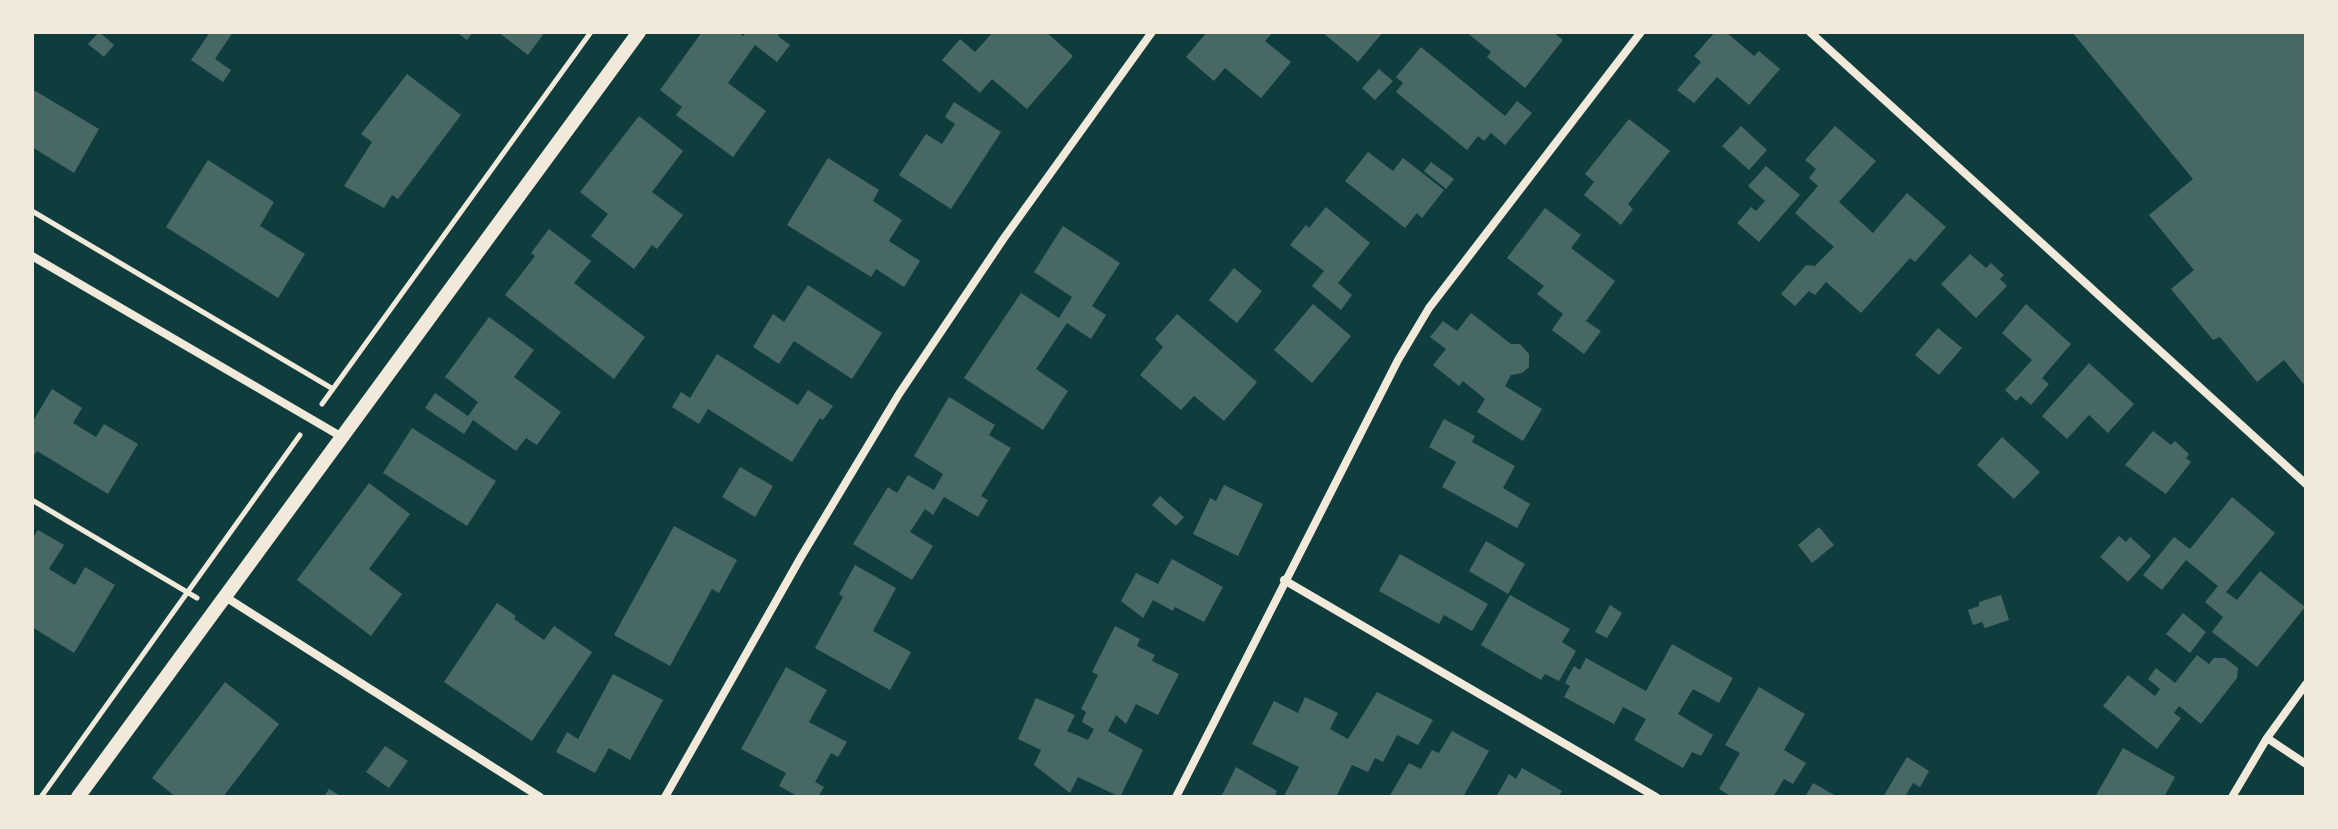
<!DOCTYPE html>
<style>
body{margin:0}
#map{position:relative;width:2338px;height:829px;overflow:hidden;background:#0f3d3e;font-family:"Sofia Sans Condensed",sans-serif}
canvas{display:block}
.frame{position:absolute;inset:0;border:34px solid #f1e9da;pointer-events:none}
</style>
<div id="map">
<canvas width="2338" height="829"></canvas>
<div class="frame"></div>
</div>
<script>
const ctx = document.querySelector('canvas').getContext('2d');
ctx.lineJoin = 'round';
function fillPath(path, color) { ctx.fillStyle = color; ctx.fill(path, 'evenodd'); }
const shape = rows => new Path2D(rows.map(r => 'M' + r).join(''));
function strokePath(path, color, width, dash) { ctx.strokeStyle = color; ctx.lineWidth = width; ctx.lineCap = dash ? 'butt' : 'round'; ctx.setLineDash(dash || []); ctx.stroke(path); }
const building = shape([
 [99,32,114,45,104,57,88,44],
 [210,32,233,32,215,59,231,70,223,82,191,60],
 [456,32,473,32,467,40],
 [498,32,545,32,528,55],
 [702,32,738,32,743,36,747,32,780,32,778,36,790,45,777,62,755,45,728,83,766,111,733,157,676,115,682,107,660,90],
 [993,32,1046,32,1073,56,1027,109,992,79,980,93,942,60,960,39,975,52],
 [1207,32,1273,32,1265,41,1291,62,1261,98,1225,68,1214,81,1186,57],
 [1322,32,1383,32,1358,62],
 [1466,32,1553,32,1563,40,1525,88,1487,57,1491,52],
 [1715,32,1726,32,1754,56,1759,51,1780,69,1749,105,1717,77,1694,103,1677,90,1701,62,1694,56],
 [2072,32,2302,32,2306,36,2306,387,2284,360,2257,382,2220,337,2213,340,2171,289,2194,270,2149,215,2193,179],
 [1421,47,1505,116,1517,101,1532,113,1505,145,1491,133,1484,141,1478,136,1467,150,1396,92,1403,83,1396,77],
 [1379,69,1393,81,1375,100,1362,88],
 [407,74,461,115,398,199,392,195,384,208,344,186,372,142,361,134],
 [32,89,99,129,74,173,32,147],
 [954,102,1001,132,951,209,899,175,926,134,942,144,955,124,945,117],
 [639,116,683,151,652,192,683,215,657,249,652,245,634,269,591,236,608,214,580,192],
 [1629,119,1670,151,1628,204,1633,209,1621,225,1584,195,1594,182,1585,174],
 [1741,126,1767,150,1749,170,1722,146],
 [1835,126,1876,161,1839,202,1873,233,1907,193,1946,227,1915,262,1910,258,1861,313,1826,282,1815,295,1809,291,1795,306,1781,294,1806,265,1815,266,1834,247,1795,213,1818,186,1809,178,1816,169,1805,160],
 [1368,152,1393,171,1403,158,1444,190,1422,218,1417,213,1405,228,1345,181],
 [828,158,879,190,873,201,902,220,889,241,920,261,904,287,876,269,871,277,787,225],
 [208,160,274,202,260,226,305,254,278,298,166,227],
 [1431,162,1454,179,1446,189,1424,171],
 [1766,166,1800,195,1759,242,1737,223,1751,207,1756,211,1765,201,1748,186],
 [1326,207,1370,243,1338,283,1352,295,1341,310,1312,286,1324,271,1290,245,1306,225,1309,228],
 [1545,208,1581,235,1571,248,1615,281,1586,321,1601,331,1584,354,1552,330,1563,314,1537,294,1544,286,1507,258],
 [1063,226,1120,263,1092,306,1106,315,1091,339,1067,323,1036,369,1068,391,1043,430,964,378,1021,293,1059,318,1072,297,1034,272],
 [549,229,591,261,574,283,645,337,614,379,505,295,535,256,531,253],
 [1970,254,1986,268,1991,263,2004,275,2000,279,2007,286,1976,318,1941,284],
 [1234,268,1262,291,1237,323,1209,300],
 [808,285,882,333,852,379,794,341,779,364,753,347,773,314,784,322],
 [1313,304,1351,336,1312,383,1274,350],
 [2026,304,2071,344,2042,378,2049,384,2031,405,2021,396,2016,401,2005,390,2032,360,2002,333],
 [1471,313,1511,344,1520,344,1529,354,1529,367,1522,373,1511,375,1505,386,1542,409,1523,441,1477,412,1485,399,1463,381,1459,386,1433,365,1446,349,1430,337,1443,321,1457,331],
 [1177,314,1257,382,1224,421,1194,396,1181,410,1140,375,1163,347,1155,339],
 [489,317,534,350,514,377,561,412,537,445,526,438,516,451,473,420,464,434,425,408,435,393,468,416,478,402,445,377],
 [1938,328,1962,348,1939,375,1915,355],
 [717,354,798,405,808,390,833,406,823,420,820,418,792,462,708,409,699,424,672,407,681,392,690,398],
 [2089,363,2134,404,2108,433,2089,415,2067,439,2042,416],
 [52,389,82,408,73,423,96,437,104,424,138,444,108,494,37,451,32,459,32,423],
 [949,397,995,425,989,435,1011,448,981,496,988,500,978,517,944,497,933,515,925,509,910,532,933,546,912,580,853,544,888,487,897,493,908,475,934,490,943,474,914,456],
 [1444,419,1475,436,1472,442,1515,466,1503,488,1530,504,1517,528,1442,487,1456,462,1429,447],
 [412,428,496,481,467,526,383,473],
 [2153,431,2171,445,2175,441,2189,454,2186,458,2191,462,2166,494,2125,465],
 [2002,437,2040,472,2014,499,1977,465],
 [740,467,773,486,755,517,722,497],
 [369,483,410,514,369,569,402,594,371,636,297,580],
 [1224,485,1263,504,1238,556,1193,534,1210,498,1216,501],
 [1160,496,1184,517,1176,526,1152,505],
 [2232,497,2275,533,2226,592,2237,600,2260,571,2305,607,2257,667,2212,632,2223,617,2205,602,2218,586,2186,560,2162,590,2143,575,2174,537,2190,549],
 [674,526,737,560,719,593,712,589,670,666,614,635],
 [1819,527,1834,545,1812,563,1798,545],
 [38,530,64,545,49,569,75,585,85,567,115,585,74,653,32,627,32,539],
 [2119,536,2126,542,2130,537,2151,556,2128,582,2100,557],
 [1486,541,1525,564,1508,594,1469,571],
 [1400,554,1488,604,1472,631,1444,615,1439,624,1379,591],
 [1172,559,1223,587,1204,622,1175,607,1173,611,1153,600,1143,618,1121,601,1136,573,1158,584],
 [855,565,896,588,873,631,911,652,890,690,815,648,843,597,839,594],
 [1510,595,1570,629,1562,642,1576,651,1559,681,1545,674,1541,680,1481,645],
 [2001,595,2009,620,1985,628,1982,622,1973,625,1968,610,1979,606,1979,602],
 [497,603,516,616,514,619,544,640,554,626,592,652,532,741,444,682],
 [1610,605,1622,613,1607,638,1595,632],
 [2183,613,2206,632,2190,653,2166,634],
 [1115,626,1140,639,1137,646,1155,655,1152,661,1179,674,1158,715,1136,704,1126,724,1116,715,1108,731,1143,750,1120,797,1078,777,1070,793,1034,765,1041,750,1018,739,1036,698,1075,715,1067,731,1088,740,1094,729,1082,722,1086,712,1081,709,1098,675,1092,672],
 [1672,644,1733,678,1719,703,1693,689,1678,714,1713,735,1701,756,1692,752,1683,768,1634,740,1646,719,1623,707,1614,724,1564,697,1570,686,1565,683,1574,666,1580,670,1586,658,1646,691],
 [2197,655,2209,664,2214,658,2225,658,2238,668,2237,678,2201,724,2179,706,2174,713,2181,718,2157,749,2103,706,2128,675,2155,696,2160,689,2148,679,2156,668,2175,683],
 [786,667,827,690,809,722,847,742,838,757,831,753,815,782,824,787,818,797,799,797,779,786,786,773,741,749],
 [613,674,663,700,630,760,609,748,595,773,556,752,567,732,578,739],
 [225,682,279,724,223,797,176,797,152,778],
 [1759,687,1805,714,1784,750,1806,763,1793,784,1784,779,1773,797,1732,797,1719,789,1740,753,1725,745],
 [1377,692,1433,720,1418,745,1397,735,1383,762,1375,758,1368,772,1352,765,1336,797,1289,797,1285,794,1299,767,1252,744,1274,701,1298,713,1305,697,1338,713,1330,729,1348,739],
 [1452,731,1489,751,1463,797,1389,797,1409,763,1421,769,1432,750,1439,753],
 [385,746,408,761,389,788,366,772],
 [2123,748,2175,777,2164,797,2095,797],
 [1907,757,1929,771,1920,787,1913,783,1905,797,1883,797],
 [1236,767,1277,791,1274,797,1221,797],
 [1522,768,1562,791,1558,797,1496,797,1509,774,1516,779],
 [1813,783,1838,797,1805,797],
 [329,789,342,797,324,797]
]);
const path = shape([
 [32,211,333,389],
 [322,404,591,32],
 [32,500,197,598],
 [41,797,300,435]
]);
const minor = shape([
 [1810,32,2306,484],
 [32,256,342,437],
 [1284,580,1656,797],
 [224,596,540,797],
 [2267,738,2306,764],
 [665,797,801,557,899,394,1004,238,1152,32],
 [1176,797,1398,360,1429,308,1641,32],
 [2232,797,2267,738,2306,684]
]);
const tertiary = shape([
 [78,797,639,32]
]);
fillPath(building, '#486865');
strokePath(path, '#f1e9da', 5);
strokePath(minor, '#f1e9da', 8);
strokePath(tertiary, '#f1e9da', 14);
</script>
